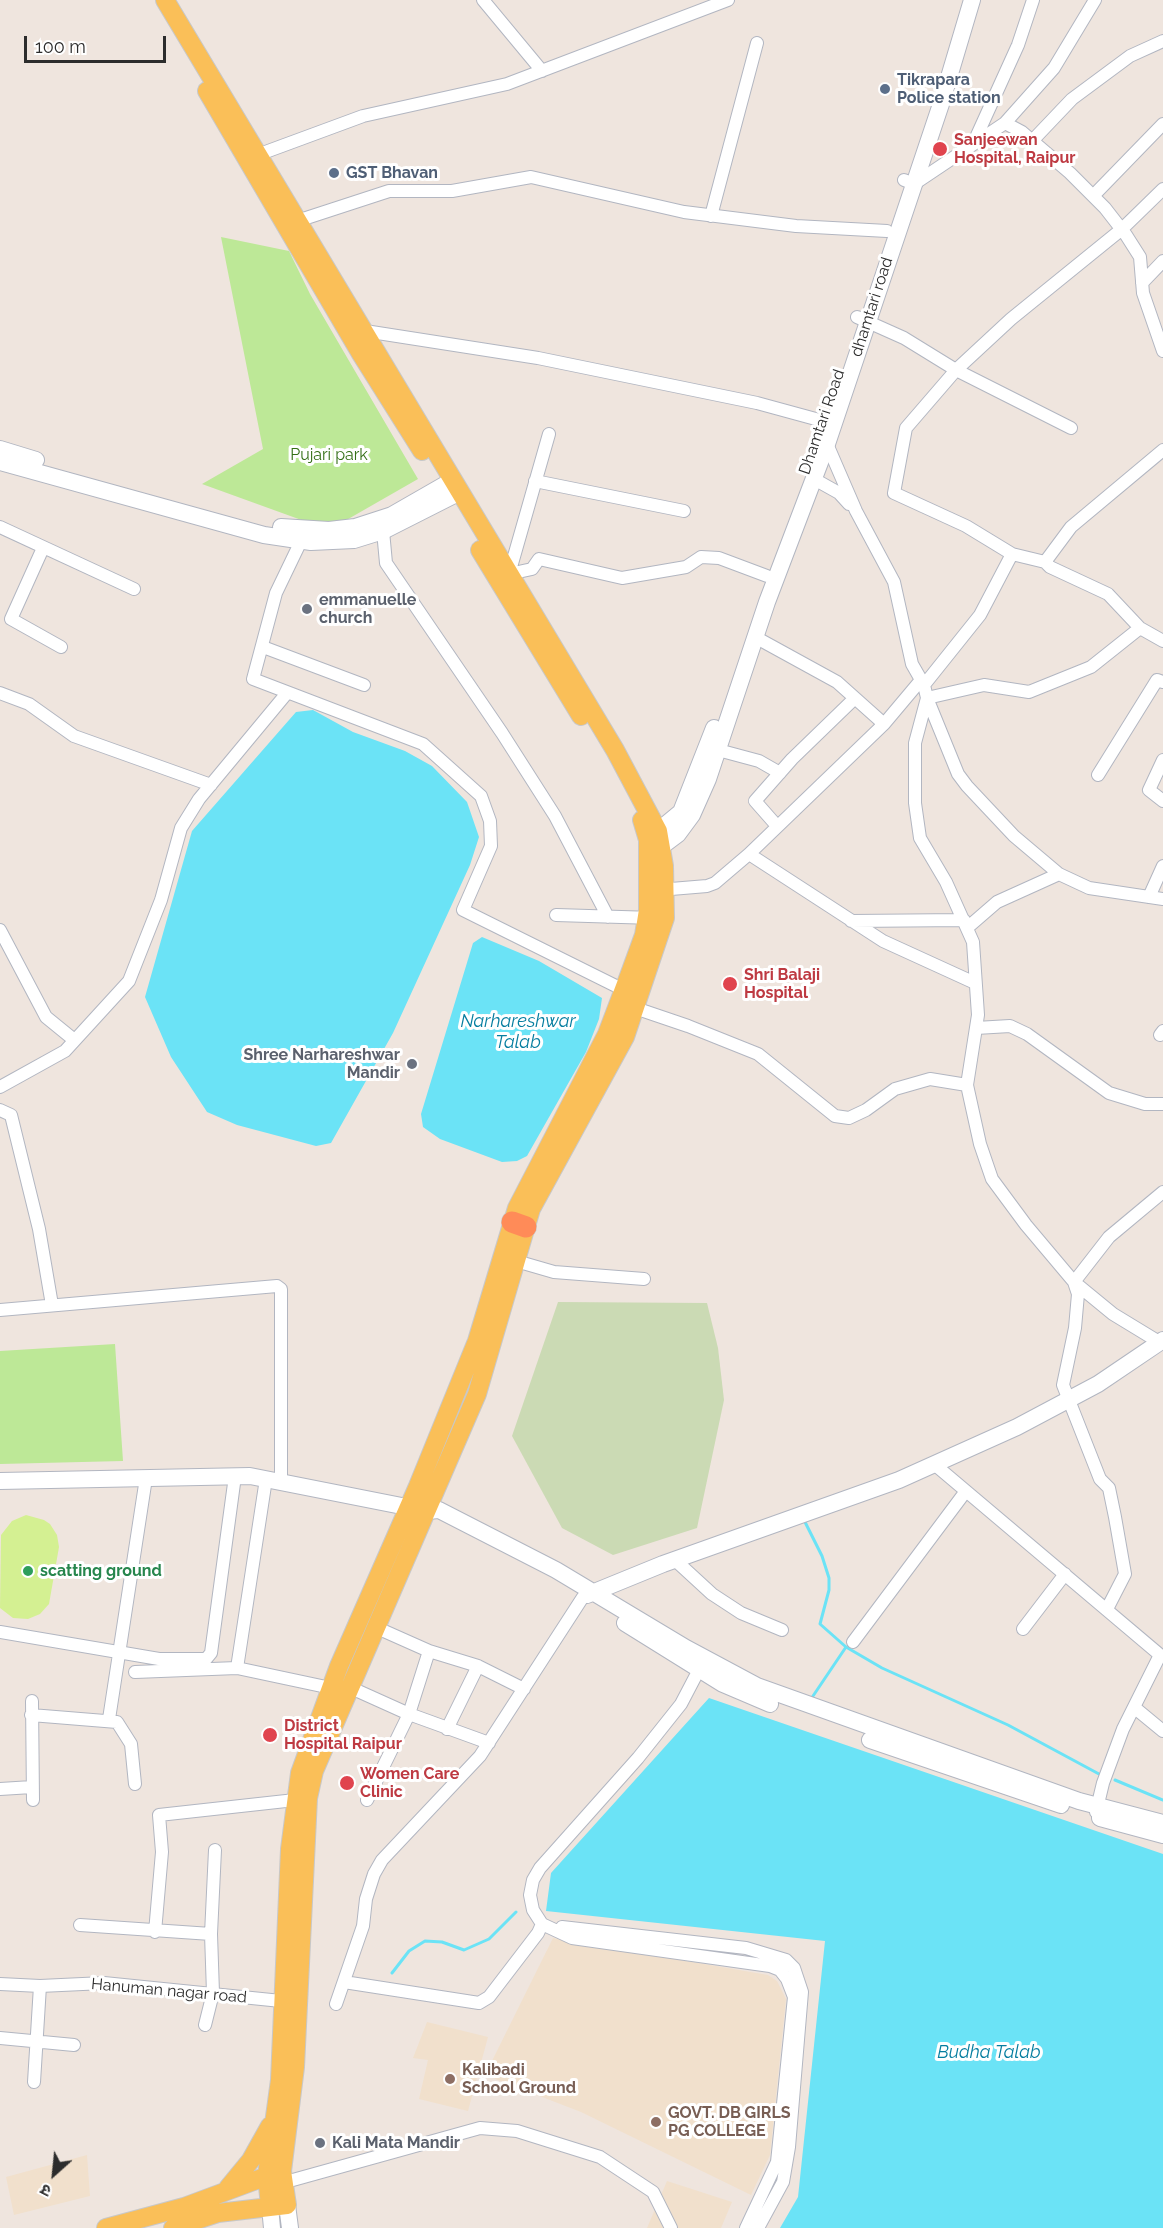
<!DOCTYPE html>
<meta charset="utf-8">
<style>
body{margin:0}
#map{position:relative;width:1163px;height:2228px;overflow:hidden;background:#efe5de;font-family:Raleway,"Noto Sans Devanagari",sans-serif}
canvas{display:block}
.north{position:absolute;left:24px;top:2144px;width:60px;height:60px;-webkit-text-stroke:4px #fff;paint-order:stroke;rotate:207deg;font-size:16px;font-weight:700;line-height:24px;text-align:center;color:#2c2c2c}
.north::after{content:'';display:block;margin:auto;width:21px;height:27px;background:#2c2c2c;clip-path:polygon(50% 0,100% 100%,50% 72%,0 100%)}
.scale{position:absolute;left:24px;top:36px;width:142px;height:27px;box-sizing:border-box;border:3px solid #2c2c2c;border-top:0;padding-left:8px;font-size:18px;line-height:21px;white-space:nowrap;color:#2c2c2c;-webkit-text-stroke:4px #fff;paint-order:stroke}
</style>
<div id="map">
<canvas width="1163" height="2228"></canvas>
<div class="north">उ</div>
<div class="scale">100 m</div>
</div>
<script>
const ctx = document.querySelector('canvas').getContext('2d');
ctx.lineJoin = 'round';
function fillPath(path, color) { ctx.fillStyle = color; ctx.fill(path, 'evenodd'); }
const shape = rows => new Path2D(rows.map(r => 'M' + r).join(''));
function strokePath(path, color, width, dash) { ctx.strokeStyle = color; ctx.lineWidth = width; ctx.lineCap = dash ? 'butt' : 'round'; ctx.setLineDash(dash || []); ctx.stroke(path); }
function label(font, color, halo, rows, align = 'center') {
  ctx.font = font + ' Raleway,sans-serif'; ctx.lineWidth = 6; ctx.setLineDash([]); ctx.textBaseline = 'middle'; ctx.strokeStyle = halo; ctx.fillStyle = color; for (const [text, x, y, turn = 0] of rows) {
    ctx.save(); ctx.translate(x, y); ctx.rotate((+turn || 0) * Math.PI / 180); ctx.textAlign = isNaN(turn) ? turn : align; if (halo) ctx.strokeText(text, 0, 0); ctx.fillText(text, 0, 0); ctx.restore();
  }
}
const education = shape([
 [553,1938,768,1975,777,1981,786,1999,770,2155,751,2195,581,2112,485,2075],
 [427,2022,488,2037,468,2111,419,2099,428,2060,413,2058],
 [87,2155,90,2196,14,2215,6,2177],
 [667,2181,732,2202,721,2228,647,2228]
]);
const green = shape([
 [221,237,289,251,310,294,418,479,329,530,202,484,263,449],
 [115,1344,123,1461,0,1464,0,1351]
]);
const cemetery = shape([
 [558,1302,707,1303,718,1348,724,1400,697,1528,613,1555,562,1528,512,1436]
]);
const pitch = shape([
 [26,1515,44,1520,50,1524,57,1535,59,1547,49,1604,40,1614,28,1619,13,1618,0,1608,1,1535,12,1521]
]);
const water = shape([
 [313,710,353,732,405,751,432,766,467,802,479,837,470,865,393,1033,331,1143,316,1146,237,1125,207,1112,171,1057,145,997,192,831,296,712],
 [482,937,539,961,602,998,599,1019,586,1052,527,1156,517,1161,502,1162,440,1139,423,1127,421,1114,473,943],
 [709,1698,1163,1854,1163,2228,780,2228,798,2197,825,1941,546,1911,551,1873]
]);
const stream = shape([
 [805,1522,822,1556,829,1578,829,1590,820,1624,846,1647,882,1668,1008,1725,1099,1774],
 [813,1696,846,1647],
 [1115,1780,1163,1800],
 [392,1973,409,1951,425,1941,442,1942,464,1950,489,1939,516,1912]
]);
const street = shape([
 [483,0,542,71],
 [1005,123,1022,132,1070,173,1105,208,1126,235,1140,257,1143,293,1163,351],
 [1033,140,1072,99,1130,56,1163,41],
 [974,142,1018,45,1033,0],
 [260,154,363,116,507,84,728,0],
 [904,180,914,184,1005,123,1054,68,1095,0],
 [1163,189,1122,229,1011,319,956,370,906,428,894,493,966,526,1012,554,1045,562,1050,567,1108,594,1140,628,1091,667,1029,692,984,685,927,698,958,774,967,786,1014,836,1059,874,1089,888,1163,899],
 [1093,196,1163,124],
 [711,216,757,43],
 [297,221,389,191,452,191,531,177,684,212,796,226,887,231],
 [1142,283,1163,261],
 [857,317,904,338,956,370,1071,428],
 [365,331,538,358,757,403,823,421],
 [549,434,509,574,532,569,539,559,622,578,686,567,701,557,719,558,767,576],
 [819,435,827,444,856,511,894,582,912,664,924,685,927,698,915,743,915,803,920,838,946,882,973,942,978,1015,967,1085,980,1144,992,1179,1026,1225,1074,1282,1078,1294,1075,1328,1063,1385,1100,1479,1109,1488,1115,1517,1125,1574,1107,1609],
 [814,479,839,493,849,504],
 [535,481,684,511],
 [0,527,134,589],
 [383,531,386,563,502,733,555,816,608,917],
 [301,541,276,593,253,679,423,744,481,796,490,821,491,846,463,910,630,993],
 [43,548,11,619,61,647],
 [1045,562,1071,527,1163,450],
 [1140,628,1163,641],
 [755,637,837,682,884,724],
 [263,647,364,685],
 [924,685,980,615,1012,554],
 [0,693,29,704,74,736,211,785],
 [718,750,759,761,780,773],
 [1163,760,1149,790,1163,801],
 [1098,775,1157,680,1163,682],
 [777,826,755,801,792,759,855,698],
 [749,854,883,941,975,983],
 [659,890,707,886,715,883,749,854,884,724,921,680],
 [1149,897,1163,866],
 [556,915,654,918],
 [851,921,964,920],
 [967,928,997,902,1059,874],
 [0,930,46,1017,73,1039],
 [635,1008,688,1026,758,1054,835,1116,849,1118,866,1110,895,1089,930,1079,967,1085],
 [976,1028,1010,1026,1027,1034,1109,1093,1145,1104,1163,1104],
 [1160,1035,1163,1031],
 [0,1087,65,1051,129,981,161,900,181,828,199,799,287,693],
 [0,1110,11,1115,39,1229,52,1305],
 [516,1261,554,1272,644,1279],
 [0,1310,277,1286,281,1289,281,1483],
 [1159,1342,1113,1314,1074,1282,1109,1237,1163,1192],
 [934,1464,1160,1655,1123,1729,1103,1783,1096,1812],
 [675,1560,712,1594,741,1613,782,1630],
 [375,1627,429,1651,478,1666,524,1689],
 [1023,1629,1065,1574],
 [0,1632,159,1659,206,1659,211,1653,235,1476],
 [853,1642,966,1491],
 [703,1662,681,1704,638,1758,540,1868,533,1880,530,1895,533,1910,542,1924,572,1938,770,1966,780,1970,787,1979,794,1997,777,2162,746,2228],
 [237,1668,266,1479],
 [135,1672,237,1668,331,1688],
 [349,1687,409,1714,489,1743],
 [32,1701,33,1800],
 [1135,1708,1163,1731],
 [31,1715,117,1722,131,1744,135,1784],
 [109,1719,146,1478],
 [447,1729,478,1666],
 [0,1789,32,1787],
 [367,1800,409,1714,429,1651],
 [80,1925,211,1934],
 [562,1927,746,1948,786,1960,794,1968,802,1992,789,2147,783,2182,758,2228],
 [155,1932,162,1852,159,1815,295,1800],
 [344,1982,479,2003,489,1997,538,1933,542,1924],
 [0,1984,40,1986,104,1983,291,2002],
 [336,2004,363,1926,366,1899,374,1874,382,1860,480,1756,583,1597],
 [205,2025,213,1993,211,1934,215,1850],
 [0,2038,74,2045],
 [34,2082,40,1986],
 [282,2183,480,2128,517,2131,600,2157,653,2192,671,2228]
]);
const secondary = shape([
 [0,449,36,460],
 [0,462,264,535,311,542,354,540,383,531,460,492],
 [281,527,329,530,355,527,392,515,453,480],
 [647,834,658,831,681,812,714,728],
 [648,850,662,846,678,834,692,815,708,779,767,602,827,444,941,104,972,0],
 [0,1481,250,1476,427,1511,439,1510,556,1570,686,1648,757,1686,1079,1801,1163,1823],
 [587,1595,663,1564,899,1480,1017,1427,1098,1384,1163,1340],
 [625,1623,723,1684,770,1704],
 [870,1740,1061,1805],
 [1100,1818,1163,1835],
 [287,2205,290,2228],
 [270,2207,272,2228]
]);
const primary = shape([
 [165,0,615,750,658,831,664,866,665,918,625,1037,531,1209,477,1394,314,1771,308,1798,295,2067,282,2171,287,2205,218,2213,173,2228],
 [207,91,361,354,422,451],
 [480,550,581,716],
 [228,2188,251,2160,270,2126],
 [270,2207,267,2175,280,2080,290,1849,300,1773,339,1666,418,1486,477,1341,517,1208,607,1034,629,976,644,935,648,910,648,840,642,820],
 [106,2228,184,2207,278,2172]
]);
const highway = shape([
 [512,1222,526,1227]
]);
const markers = [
 [885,89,6,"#5c6f8a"],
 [940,149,8,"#e0444e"],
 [334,173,6,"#5c6f8a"],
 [307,609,6,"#6b7280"],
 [730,984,8,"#e0444e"],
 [412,1064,6,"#6b7280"],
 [28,1571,6,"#2e9e5b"],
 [270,1735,8,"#e0444e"],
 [347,1783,8,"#e0444e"],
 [450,2079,6,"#8d6e63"],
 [656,2122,6,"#8d6e63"],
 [320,2143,6,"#6b7280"]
];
const serviceNames = [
 ["Tikrapara",897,80],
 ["Police station",897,98],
 ["GST Bhavan",346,173]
];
const healthNames = [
 ["Sanjeewan",954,140],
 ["Hospital, Raipur",954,158],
 ["Shri Balaji",744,975],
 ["Hospital",744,993],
 ["District",284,1726],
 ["Hospital Raipur",284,1744],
 ["Women Care",360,1774],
 ["Clinic",360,1792]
];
const streetNames = [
 ["dhamtari road",872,307,-72],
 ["Dhamtari Road",822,422,-71],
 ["Hanuman nagar road",169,1991,5]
];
const parkNames = [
 ["Pujari park",329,455]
];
const worshipNames = [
 ["emmanuelle",319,600],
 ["church",319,618],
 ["Shree Narhareshwar",400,1055,"right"],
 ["Mandir",400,1073,"right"],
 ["Kali Mata Mandir",332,2143]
];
const leisureNames = [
 ["scatting ground",40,1571]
];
const educationNames = [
 ["Kalibadi",462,2070],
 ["School Ground",462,2088],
 ["GOVT. DB GIRLS",668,2113],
 ["PG COLLEGE",668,2131]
];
const waterNames = [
 ["Narhareshwar",518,1022],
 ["Talab",518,1043],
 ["Budha Talab",989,2053]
];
fillPath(education, '#f1e0cc');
fillPath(green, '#bde897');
fillPath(cemetery, '#cbdab4');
fillPath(pitch, '#d4f092');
fillPath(water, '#6be3f6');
strokePath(stream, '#6be3f6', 3);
strokePath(street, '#b2b6c1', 14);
strokePath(secondary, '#b2b6c1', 18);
strokePath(primary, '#c8c8c8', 20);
strokePath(highway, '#c8c8c8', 22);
strokePath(street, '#fff', 12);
strokePath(secondary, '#fff', 16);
strokePath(primary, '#fabf58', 18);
strokePath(highway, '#ff8b58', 21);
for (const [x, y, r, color] of markers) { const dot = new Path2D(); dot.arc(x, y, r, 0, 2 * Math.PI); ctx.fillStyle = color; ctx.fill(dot); strokePath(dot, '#fff', 2); }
label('bold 16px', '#4e5e75', '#fff', serviceNames, 'left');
label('bold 16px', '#be3a42', '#fff', healthNames, 'left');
label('16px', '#2c2c2c', '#fff', streetNames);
label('16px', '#346f16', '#fff', parkNames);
label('bold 16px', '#5b616d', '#fff', worshipNames, 'left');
label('bold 16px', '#27864d', '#fff', leisureNames, 'left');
label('bold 16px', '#785e54', '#fff', educationNames, 'left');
label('italic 18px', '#067ea0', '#fff', waterNames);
</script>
